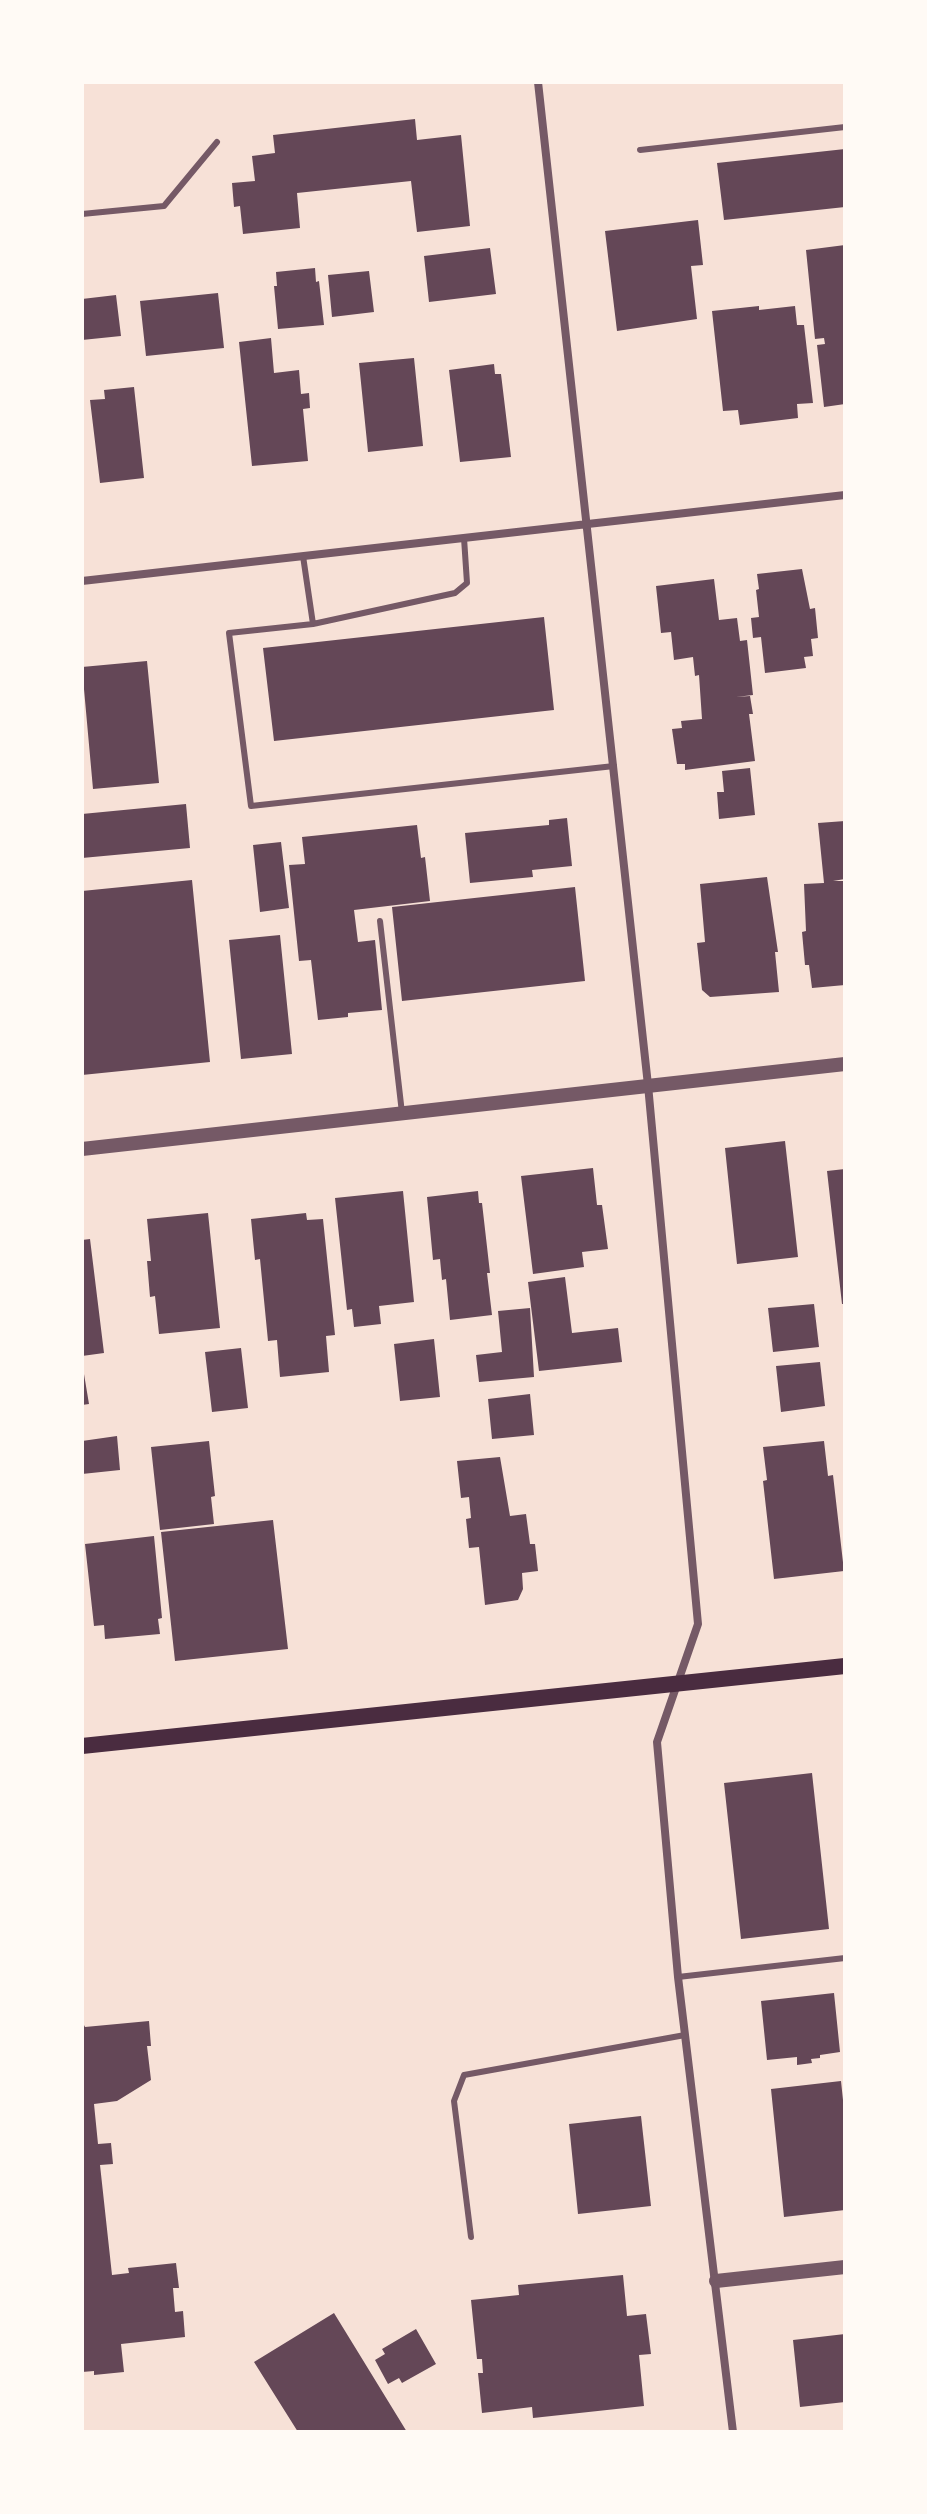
<!DOCTYPE html>
<style>
body{margin:0}
#map{position:relative;width:927px;height:2514px;overflow:hidden;background:#f7e1d7;font-family:Cabin,sans-serif}
canvas{display:block}
.frame{position:absolute;inset:0;border:84px solid #fffaf5;pointer-events:none}
</style>
<div id="map">
<canvas width="927" height="2514"></canvas>
<div class="frame"></div>
</div>
<script>
const ctx = document.querySelector('canvas').getContext('2d');
ctx.lineJoin = 'round';
function fillPath(path, color) { ctx.fillStyle = color; ctx.fill(path, 'evenodd'); }
const shape = rows => new Path2D(rows.map(r => 'M' + r).join(''));
function strokePath(path, color, width, dash) { ctx.strokeStyle = color; ctx.lineWidth = width; ctx.lineCap = dash ? 'butt' : 'round'; ctx.setLineDash(dash || []); ctx.stroke(path); }
const building = shape([
 [415,119,417,140,461,135,470,226,417,232,411,181,297,193,300,228,243,234,240,206,234,207,232,183,255,181,252,156,275,153,273,135],
 [845,149,845,207,724,220,717,163],
 [698,220,703,265,691,266,697,319,617,331,605,231],
 [845,245,845,404,824,407,817,345,825,344,824,338,815,339,806,250],
 [490,248,496,294,429,302,424,256],
 [315,268,316,282,319,281,324,325,278,329,274,286,277,286,276,272],
 [369,271,374,312,332,317,328,275],
 [218,293,224,348,146,356,140,301],
 [116,295,121,336,82,340,82,299],
 [759,306,759,310,795,306,797,325,804,325,813,403,797,404,798,418,740,425,738,410,723,411,712,311],
 [271,338,274,373,299,370,301,394,309,393,310,408,303,409,308,461,252,466,239,342],
 [414,358,423,446,368,452,359,363],
 [494,364,495,374,501,374,511,457,460,462,449,370],
 [134,387,144,478,100,483,90,400,105,399,104,390],
 [802,569,810,609,815,608,818,638,811,639,813,656,804,657,806,668,765,673,761,637,753,638,751,618,759,617,756,590,759,589,757,574],
 [714,579,719,620,737,618,740,641,747,640,753,695,736,697,750,696,753,714,749,714,755,761,685,770,685,764,677,764,672,729,682,728,681,721,702,719,699,675,695,676,693,657,674,660,671,632,661,633,656,586],
 [544,617,554,710,274,741,263,648],
 [147,661,159,783,93,789,82,667],
 [750,768,755,815,719,819,717,792,724,792,722,771],
 [186,804,190,848,82,858,82,814],
 [567,818,572,866,532,870,533,877,470,883,465,833,549,825,549,820],
 [845,821,845,879,833,881,845,881,845,985,812,988,809,965,805,965,802,932,806,931,804,884,824,883,818,823],
 [417,825,421,858,425,857,430,901,354,910,358,942,375,940,382,1010,348,1013,348,1017,318,1020,311,960,299,961,289,865,305,864,302,837],
 [281,842,289,908,260,912,253,845],
 [767,877,778,952,775,952,779,992,710,997,702,990,697,943,705,942,700,884],
 [192,880,210,1062,82,1075,82,891],
 [575,887,585,981,402,1001,392,907],
 [280,935,292,1054,241,1059,229,940],
 [785,1141,798,1257,737,1264,725,1148],
 [593,1168,597,1205,602,1205,608,1249,582,1252,584,1267,533,1274,521,1176],
 [845,1169,845,1304,842,1304,827,1171],
 [403,1191,414,1302,379,1306,381,1324,354,1327,352,1309,347,1310,335,1198],
 [478,1191,479,1203,482,1203,490,1273,487,1273,492,1315,450,1320,446,1279,442,1280,440,1259,433,1260,427,1197],
 [208,1213,220,1328,159,1334,155,1296,150,1297,147,1261,151,1261,147,1219],
 [306,1213,307,1220,323,1219,335,1335,326,1336,329,1372,280,1377,277,1340,268,1341,260,1259,255,1260,251,1219],
 [90,1239,104,1353,82,1356,82,1240],
 [565,1277,572,1333,618,1328,622,1362,539,1371,528,1282],
 [814,1304,819,1347,773,1352,768,1308],
 [530,1308,534,1377,479,1382,476,1355,502,1352,498,1311],
 [434,1339,440,1397,400,1401,394,1344],
 [241,1348,248,1408,212,1412,205,1352],
 [82,1362,89,1404,82,1405],
 [820,1362,825,1406,781,1412,776,1366],
 [530,1394,534,1435,492,1439,488,1399],
 [117,1436,120,1470,82,1474,82,1441],
 [209,1441,215,1496,211,1497,214,1524,160,1530,151,1447],
 [824,1441,828,1476,833,1475,844,1571,774,1579,763,1481,767,1480,763,1447],
 [500,1457,510,1516,526,1514,530,1544,535,1544,538,1571,522,1573,523,1589,518,1600,485,1605,479,1547,469,1548,466,1519,471,1518,469,1497,461,1498,457,1461],
 [273,1520,288,1649,175,1661,161,1532],
 [154,1536,162,1618,158,1619,160,1634,105,1639,104,1625,94,1626,85,1544],
 [812,1773,829,1929,741,1939,724,1783],
 [834,1993,840,2052,820,2055,820,2058,811,2059,812,2063,797,2065,797,2057,767,2060,761,2001],
 [82,2021,85,2027,149,2021,151,2046,147,2046,151,2080,117,2101,94,2104,98,2144,111,2143,113,2164,100,2165,112,2275,129,2273,128,2268,176,2263,179,2288,173,2288,175,2312,183,2311,185,2337,121,2344,124,2372,94,2375,94,2371,82,2372],
 [841,2081,845,2119,845,2210,784,2217,771,2089],
 [641,2116,651,2206,578,2214,569,2124],
 [623,2275,627,2316,646,2314,651,2354,639,2355,644,2406,533,2418,532,2407,482,2413,478,2373,483,2373,482,2359,477,2359,471,2300,519,2295,518,2285],
 [334,2313,407,2432,298,2432,254,2362],
 [416,2329,436,2364,402,2383,399,2378,388,2384,375,2360,385,2354,382,2349],
 [845,2334,845,2402,800,2407,793,2340]
]);
const service = shape([
 [640,150,845,127],
 [82,214,164,206,217,142],
 [303,556,313,624,455,593,467,583,464,538],
 [313,624,229,633,251,806,614,766],
 [380,921,402,1113],
 [678,1977,845,1958],
 [471,2237,454,2101,464,2075,685,2035]
]);
const minor = shape([
 [538,82,648,1085,698,1624,657,1742,678,1977,733,2432],
 [82,581,845,495]
]);
const tertiary = shape([
 [82,1149,845,1064],
 [716,2281,845,2267]
]);
const secondary = shape([
 [82,1746,845,1666]
]);
fillPath(building, '#644757');
strokePath(service, '#755966', 6);
strokePath(minor, '#755966', 8);
strokePath(tertiary, '#755966', 14);
strokePath(secondary, '#4a2c40', 16);
</script>
